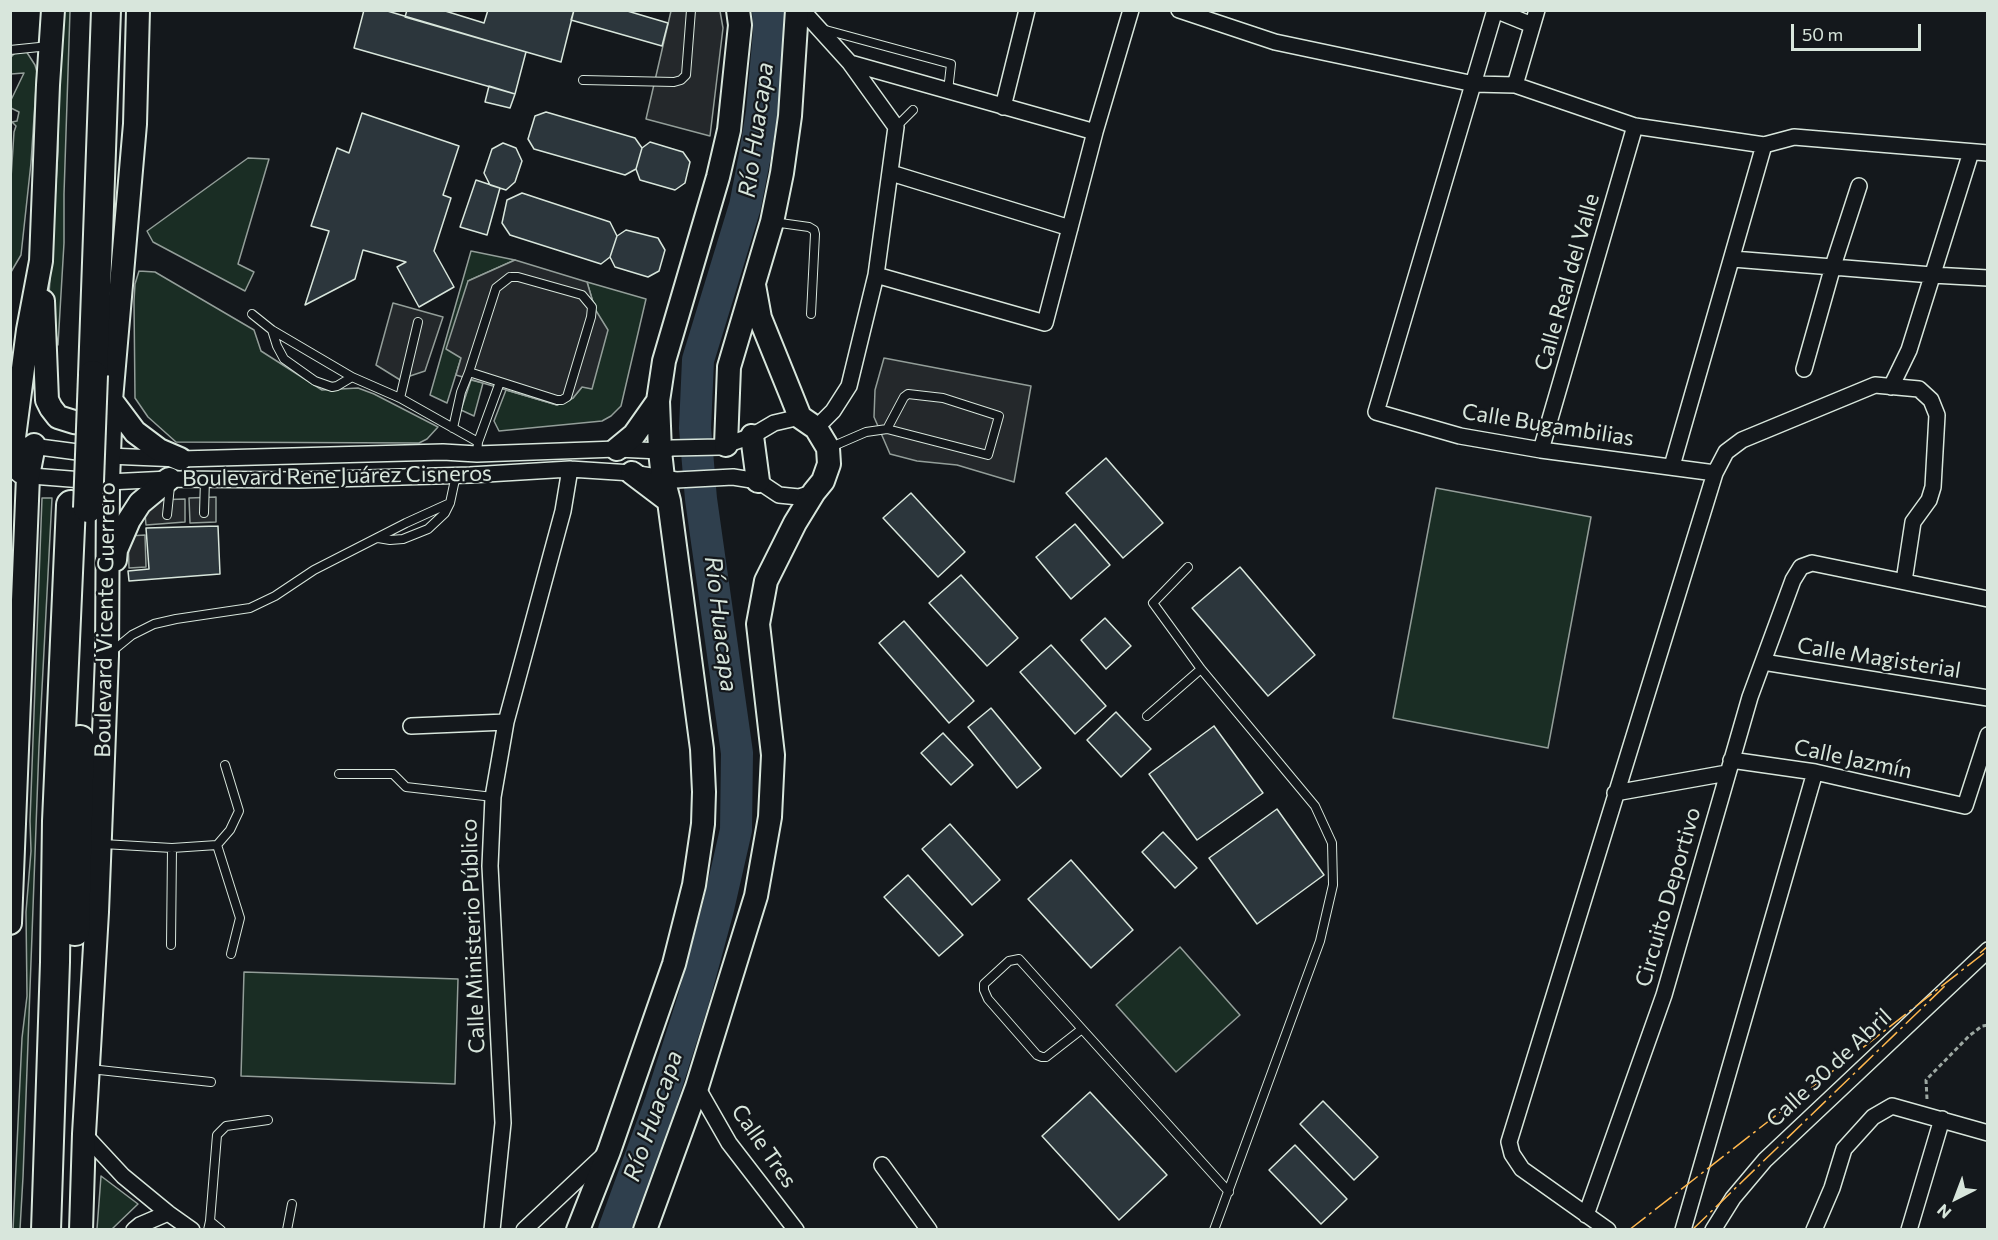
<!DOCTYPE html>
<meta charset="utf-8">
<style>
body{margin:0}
#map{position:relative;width:1998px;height:1240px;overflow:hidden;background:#14181c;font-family:Commissioner,sans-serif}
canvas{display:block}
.frame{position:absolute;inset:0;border:12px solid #d8e6dc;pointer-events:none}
.north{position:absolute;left:1926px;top:1168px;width:60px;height:60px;-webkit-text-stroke:4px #14181c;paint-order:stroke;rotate:222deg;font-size:16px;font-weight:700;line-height:24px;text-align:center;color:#d8e6dc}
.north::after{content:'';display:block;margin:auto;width:21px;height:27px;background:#d8e6dc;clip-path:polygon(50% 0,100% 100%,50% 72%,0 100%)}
.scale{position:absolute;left:1791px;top:24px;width:130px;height:27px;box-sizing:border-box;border:3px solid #d8e6dc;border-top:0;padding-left:8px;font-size:18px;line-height:21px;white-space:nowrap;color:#d8e6dc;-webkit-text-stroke:4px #14181c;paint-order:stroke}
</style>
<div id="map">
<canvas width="1998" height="1240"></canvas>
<div class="frame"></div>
<div class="north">N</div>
<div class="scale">50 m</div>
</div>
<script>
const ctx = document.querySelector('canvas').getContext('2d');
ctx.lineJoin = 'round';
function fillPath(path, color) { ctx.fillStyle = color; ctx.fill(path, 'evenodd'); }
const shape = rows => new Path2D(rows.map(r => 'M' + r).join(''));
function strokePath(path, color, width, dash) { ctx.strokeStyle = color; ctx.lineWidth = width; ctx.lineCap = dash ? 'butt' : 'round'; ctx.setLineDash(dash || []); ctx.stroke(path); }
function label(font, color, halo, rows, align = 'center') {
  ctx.font = font + ' Commissioner,sans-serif'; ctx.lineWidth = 4.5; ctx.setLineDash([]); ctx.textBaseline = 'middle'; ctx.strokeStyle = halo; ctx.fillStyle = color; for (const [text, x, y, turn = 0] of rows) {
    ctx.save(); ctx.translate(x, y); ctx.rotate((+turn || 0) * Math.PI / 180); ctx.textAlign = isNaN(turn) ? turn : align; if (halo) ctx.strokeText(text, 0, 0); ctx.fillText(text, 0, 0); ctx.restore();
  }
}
const green = shape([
 [62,11,70,11,64,194,64,243,58,345,49,295,58,151,59,65,62,11],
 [26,51,35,65,37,72,31,163,21,255,11,272,11,178,14,132,16,126,12,122,17,121,19,112,11,108,11,100,24,73,11,74,10,58,16,52,26,51],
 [248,158,269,159,238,264,254,272,245,291,153,242,147,231,248,158],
 [471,251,515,260,468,281,461,358,447,403,430,395,471,251],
 [139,271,155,272,254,330,261,351,322,390,358,388,374,394,438,427,427,439,419,443,176,442,148,417,135,398,134,301,135,284,139,271],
 [587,282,646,299,621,406,611,416,602,421,499,431,494,421,506,390,557,405,573,398,582,387,595,309,587,282],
 [471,380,483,383,474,416,461,410,471,380],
 [1436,488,1591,517,1548,748,1393,718,1436,488],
 [42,498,52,498,39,746,23,1177,20,1229,13,1230,22,1038,27,996,26,912,31,851,30,821,42,498],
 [1180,947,1240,1015,1176,1072,1116,1005,1180,947],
 [244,972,458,979,455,1084,241,1076,244,972],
 [101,1176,138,1204,112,1229,97,1229,101,1176]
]);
const parking = shape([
 [671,11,720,11,723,28,710,136,646,119,671,11],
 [515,260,587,282,595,309,608,330,592,389,582,387,573,398,557,405,456,375,461,358,446,349,468,281,515,260],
 [393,303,443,317,425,371,407,377,405,383,376,365,393,303],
 [884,358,1031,386,1014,482,957,465,917,461,890,454,874,417,875,390,884,358],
 [216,497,216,522,190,523,189,498,216,497],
 [185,499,185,522,146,525,145,514,155,500,185,499],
 [145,535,146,567,129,568,128,536,145,535]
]);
const river = shape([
 [614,1230,661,1101,693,1001,718,909,736,830,737,753,701,499,695,428,698,360,745,206,755,155,762,112,769,32,768,10]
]);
const building = shape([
 [364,10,384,10,526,52,515,94,354,48,364,10],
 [407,10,442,10,484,23,488,10,574,10,561,62,405,17,407,10],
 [574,10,624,10,668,23,662,46,571,20,574,10],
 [489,86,515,94,510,108,485,102,489,86],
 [546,112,635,138,642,148,636,169,625,175,534,149,528,139,535,116,546,112],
 [362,113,459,146,443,195,451,198,434,251,454,287,419,307,397,267,406,262,363,250,355,279,305,305,329,231,311,226,337,148,349,153,362,113],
 [650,142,683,152,690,162,685,183,675,190,640,180,636,169,642,148,650,142],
 [503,143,516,148,522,161,515,182,506,190,490,185,484,173,492,149,503,143],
 [476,180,500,188,487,235,460,227,476,180],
 [522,193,610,222,617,236,610,257,601,264,510,235,502,223,507,200,522,193],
 [626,230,658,238,665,250,659,271,648,277,615,267,610,257,617,236,626,230],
 [1106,458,1163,523,1123,558,1066,493,1106,458],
 [911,493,965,552,938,577,883,518,911,493],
 [1075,524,1110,565,1071,599,1036,557,1075,524],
 [218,526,220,574,129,581,128,571,149,569,146,528,218,526],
 [1240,567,1315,655,1268,696,1192,608,1240,567],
 [961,575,1018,638,987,666,929,603,961,575],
 [1105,618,1131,646,1106,669,1081,640,1105,618],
 [904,621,974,701,949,723,879,643,904,621],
 [1051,645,1106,706,1075,734,1020,672,1051,645],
 [991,708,1041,768,1017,788,968,727,991,708],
 [1116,712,1151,749,1121,777,1087,740,1116,712],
 [1214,726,1263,793,1197,840,1149,774,1214,726],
 [943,733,973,765,951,785,921,753,943,733],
 [1277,809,1324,875,1257,924,1209,858,1277,809],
 [950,824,1000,880,972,905,922,849,950,824],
 [1163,832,1197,868,1175,888,1142,852,1163,832],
 [1071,860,1133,930,1091,968,1028,899,1071,860],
 [908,875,963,935,939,956,884,897,908,875],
 [1090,1092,1167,1175,1119,1220,1042,1136,1090,1092],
 [1323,1101,1378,1157,1354,1180,1300,1124,1323,1101],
 [1295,1145,1347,1199,1321,1224,1269,1170,1295,1145]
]);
const path = shape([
 [1927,1099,1926,1080,1969,1036,1982,1026,1988,1025]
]);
const lane = shape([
 [822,29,951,64,948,91],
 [10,50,49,46],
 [583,80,674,82,681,80,686,75,691,10],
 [896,127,913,110],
 [773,222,809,227,814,230,815,234,811,314],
 [510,277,518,277,582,295,592,307,591,317,567,397,562,400,557,400,469,372,496,288,510,277],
 [252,314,272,330,352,377,400,398,478,442,477,454],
 [272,330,277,346,284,359,315,381,332,387,337,386,352,377],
 [400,398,418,322],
 [453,428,461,392,469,372],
 [478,442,500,382],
 [829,448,866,432,887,429,988,455,999,416,943,398,908,394,904,397,887,429],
 [204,513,205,479],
 [167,515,170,486],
 [378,538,390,540,403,539,428,529,445,513,450,503],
 [1188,567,1153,603,1201,669,1315,806,1332,843,1333,885,1320,941,1214,1230],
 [110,653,132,635,154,624,176,619,250,608,275,596,314,570,406,523,450,503,456,475],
 [1147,716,1201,669],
 [339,774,393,774,406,787,493,797],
 [103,844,172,848,217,845,230,830,239,811,225,765],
 [217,845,240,918,231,954],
 [171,945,172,848],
 [1082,1029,1046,1057,1042,1057,1037,1055,988,999,984,990,984,984,1009,961,1019,959,1082,1029,1229,1192],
 [90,1069,211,1082],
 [210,1221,217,1135,226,1126,268,1120],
 [208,1230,210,1221,221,1230],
 [287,1230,292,1204]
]);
const street = shape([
 [802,10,850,63,896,127,876,275,849,386,833,411,816,428],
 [1179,10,1275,42,1474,84,1515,85,1635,126,1764,145,1794,137,1988,153],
 [1495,10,1376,412,1460,436,1541,450,1715,473],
 [1495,10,1532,25],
 [850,63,1095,132],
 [1515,85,1537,10],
 [1003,107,1027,10],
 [891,173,1070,228],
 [1733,259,1932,275,1988,278],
 [876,275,1045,323,1095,132,1131,10],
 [1804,369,1833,266,1859,186],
 [1891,387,1909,350,1971,152],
 [24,445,108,456,180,459,443,452,477,454,617,449,660,451,672,448,720,447,752,436,774,423,800,417],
 [1541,450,1635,126],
 [1672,466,1764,145],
 [19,475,108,482,169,479,299,480,470,475,570,469,632,473,676,480,733,477,758,481,779,495,799,497,814,492],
 [1763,662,1988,698],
 [411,726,506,722],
 [1731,760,1815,772,1965,806,1988,735],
 [1615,793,1727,773],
 [697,1087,729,1143,796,1230],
 [84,1134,123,1176,168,1213,192,1230],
 [882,1165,929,1230],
 [1586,1215,1664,995,1750,697,1793,580,1801,567,1812,563,1988,599],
 [134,1230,140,1225,168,1213],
 [492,1230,503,1123,490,866,493,797,506,722,563,511,570,469],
 [524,1230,605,1154],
 [1608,1230,1522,1169,1512,1154,1509,1142,1715,473,1726,452,1742,440,1875,385,1919,389,1931,400,1937,415,1933,487,1929,500,1913,522,1904,581],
 [1683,1230,1815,772],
 [1713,1230,1733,1198,1765,1160,1988,950],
 [1814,1230,1832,1188,1844,1149,1873,1117,1892,1106,1988,1133],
 [1909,1230,1942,1119]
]);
const secondary = shape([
 [43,301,47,400,51,408,58,417,74,422,96,425,104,420],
 [111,400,135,432,159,450,180,459],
 [752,436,758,481],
 [726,445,729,367,772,222,782,173,790,116,797,10],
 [617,449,634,435,658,401],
 [10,468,28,330,41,261,48,85,53,10],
 [632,473,669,501],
 [115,560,116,550,129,520,140,503,169,479],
 [10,923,28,476,34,445],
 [81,1230,84,1134,97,912,107,656,108,482,111,400,135,124,138,10],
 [578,1230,609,1151,674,964,694,885,703,824,704,792,702,749,669,501,663,478,660,451,658,401,664,361,718,177,729,130,740,25,738,10],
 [645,1230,697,1087,756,896,770,817,773,755,758,624,766,581,795,523,814,492,823,481,829,464,828,448,816,428,800,417,790,392,760,318,754,285]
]);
const highway = shape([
 [93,375,106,10],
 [75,931,80,740],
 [46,1230,55,962,57,821,71,505]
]);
const highwayBridge = shape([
 [88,508,93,375]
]);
const power = shape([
 [1980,953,1988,946],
 [1629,1230,1988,950],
 [1692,1230,1947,984]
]);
const streetNames = [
 ["Calle Real del Valle",1567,282,-74],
 ["Calle Bugambilias",1548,425,9],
 ["Boulevard Rene Juárez Cisneros",337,476,-1],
 ["Boulevard Vicente Guerrero",105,620,-89],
 ["Calle Magisterial",1879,658,9],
 ["Calle Jazmín",1853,759,12],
 ["Circuito Deportivo",1668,897,-74],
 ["Calle Ministerio Público",473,936,-92],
 ["Calle 30 de Abril",1829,1068,-43],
 ["Calle Tres",764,1146,55]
];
const waterNames = [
 ["Río Huacapa",756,130,-82],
 ["Río Huacapa",721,624,83],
 ["Río Huacapa",653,1116,-71]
];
fillPath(green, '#1a2d24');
strokePath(green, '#939e99', 1.5);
fillPath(parking, '#24282b');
strokePath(parking, '#939e99', 1.5);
strokePath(river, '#2f3f4d', 32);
fillPath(building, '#2c363c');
strokePath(building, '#d8e6dc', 1.5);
strokePath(lane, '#d8e6dc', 10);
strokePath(street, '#d8e6dc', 18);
strokePath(secondary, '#d8e6dc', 26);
strokePath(highway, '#d8e6dc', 32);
strokePath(path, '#9da8a2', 3, [4.5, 3]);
strokePath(lane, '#14181c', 8);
strokePath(street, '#14181c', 15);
strokePath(secondary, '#14181c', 22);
strokePath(highway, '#14181c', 28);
strokePath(highwayBridge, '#d8e6dc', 32, []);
strokePath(highwayBridge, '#14181c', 28);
strokePath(power, '#ffb74d', 1.5, [21, 4.5, 3, 4.5]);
label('22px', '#d8e6dc', '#14181c', streetNames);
label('italic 24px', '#d8e6dc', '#14181c', waterNames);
</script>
